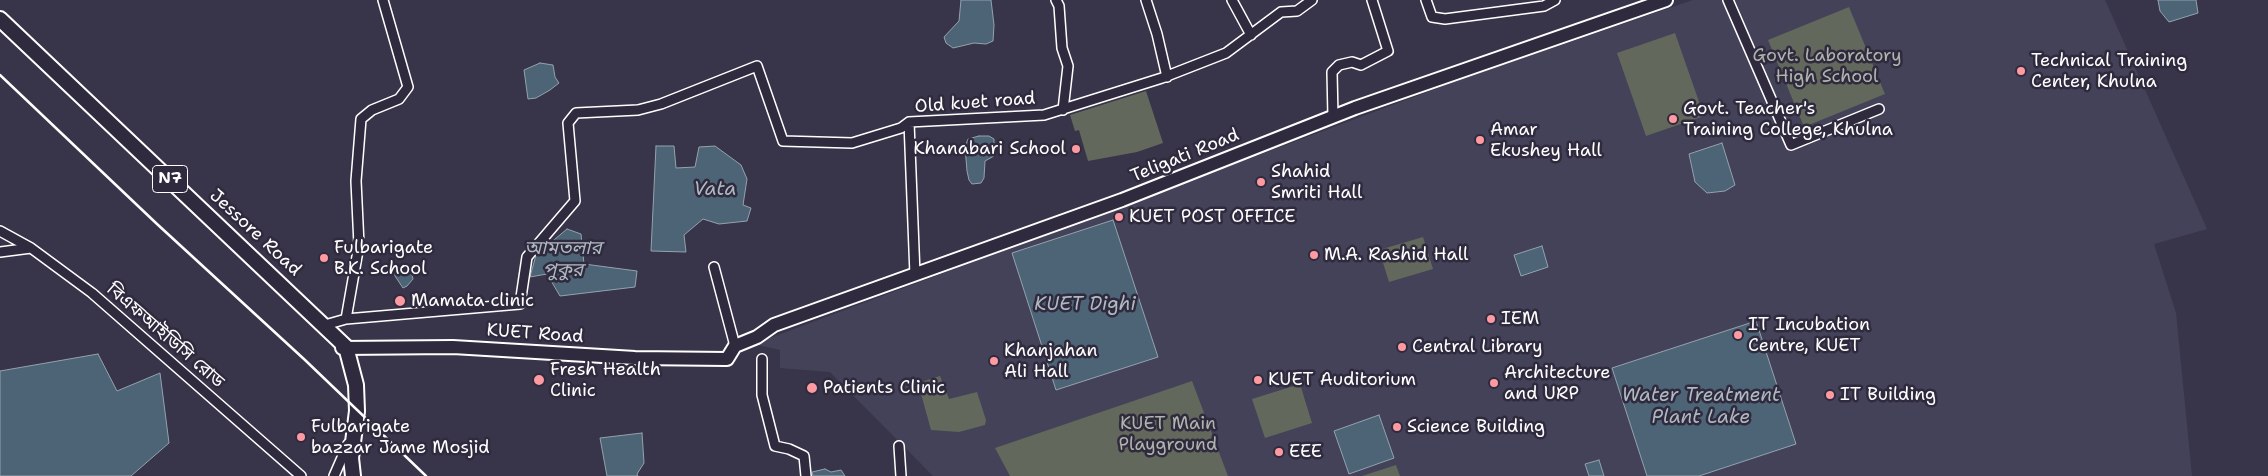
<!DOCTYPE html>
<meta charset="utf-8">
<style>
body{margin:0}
canvas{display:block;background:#38354a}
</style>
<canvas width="2268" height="476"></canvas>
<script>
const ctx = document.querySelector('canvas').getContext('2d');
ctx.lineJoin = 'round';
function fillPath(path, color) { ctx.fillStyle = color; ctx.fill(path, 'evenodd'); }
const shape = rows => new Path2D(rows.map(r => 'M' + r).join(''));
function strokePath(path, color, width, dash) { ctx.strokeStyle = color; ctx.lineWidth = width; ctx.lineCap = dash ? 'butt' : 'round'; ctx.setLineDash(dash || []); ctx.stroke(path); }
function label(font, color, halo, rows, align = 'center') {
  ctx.font = font + ' "Shantell Sans","Noto Sans Bengali",sans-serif'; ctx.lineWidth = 5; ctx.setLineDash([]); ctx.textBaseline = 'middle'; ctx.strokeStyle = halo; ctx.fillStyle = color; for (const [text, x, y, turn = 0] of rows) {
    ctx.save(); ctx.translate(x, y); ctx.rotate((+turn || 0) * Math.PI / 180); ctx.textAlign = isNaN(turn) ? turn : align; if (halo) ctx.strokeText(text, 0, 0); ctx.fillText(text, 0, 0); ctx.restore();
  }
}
const built = shape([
 [1693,0,2105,0,2207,229,2154,244,2176,313,2192,476,933,476,830,372,780,368,780,350,754,344,1470,76]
]);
const green = shape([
 [1849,7,1885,94,1804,127,1768,40],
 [1675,33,1704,116,1646,136,1617,53],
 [1146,91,1163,143,1137,152,1088,161,1079,130,1075,131,1070,115],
 [1423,237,1433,269,1389,282,1379,250],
 [940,376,949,399,977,392,986,420,985,425,959,432,931,430,918,383],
 [1192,381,1228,476,1010,476,995,448],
 [1300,384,1312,423,1265,438,1252,399],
 [1396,465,1400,476,1362,476]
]);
const water = shape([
 [961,0,991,0,994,25,993,41,986,44,974,43,953,48,946,43,944,37,959,21,961,0],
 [2158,0,2196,0,2198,13,2169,22,2160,11,2158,0],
 [540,63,553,65,555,77,559,83,550,90,536,98,528,99,524,70,540,63],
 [979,136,989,136,994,139,994,156,985,161,984,178,981,183,972,184,969,180,967,171,965,147,968,139,979,136],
 [1722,143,1735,185,1725,191,1707,193,1695,182,1689,154,1722,143],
 [656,146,674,146,676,168,695,167,699,147,715,146,741,165,747,179,743,205,751,208,747,221,719,224,703,219,684,235,686,252,651,251,656,146],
 [1113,220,1158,357,1056,390,1012,253,1113,220],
 [567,229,581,234,584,264,637,271,635,287,560,296,547,274,530,277,536,255,567,229],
 [1542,246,1548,267,1521,276,1514,255,1542,246],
 [395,267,403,267,411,271,413,279,407,286,403,288,395,276,395,267],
 [1756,321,1796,444,1699,476,1647,476,1612,368,1756,321],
 [98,354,117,391,160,373,169,443,131,476,0,476,0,371,98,354],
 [1379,415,1394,458,1349,474,1334,431,1379,415],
 [642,433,644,463,637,474,638,476,607,476,600,438,642,433],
 [1599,460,1604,476,1589,476,1585,464,1599,460],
 [825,469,831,472,841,470,845,476,813,476,812,472,825,469]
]);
const minor = shape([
 [1056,0,1059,6,1062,48,1068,66,1063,110],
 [1146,0,1157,34,1167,77],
 [1232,0,1251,35],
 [1426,0,1432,17,1445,19,1544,6,1555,0],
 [1728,0,1791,145,1879,109],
 [1333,117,1332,72,1339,65,1352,62,1361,65,1388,51,1372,0],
 [909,122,915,275],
 [0,231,31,248,92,293,301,476],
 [0,252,31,248],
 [714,267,735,346],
 [346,319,359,245,356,181,361,119,372,110,399,99,408,87,383,0],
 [325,325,346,319,520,304,527,257,575,201,568,123,576,113,638,110,661,104,757,66,783,141,852,143,901,128,909,122,1044,115,1162,78,1226,53,1281,12,1297,11,1312,0],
 [762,359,762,395,775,446,789,449,804,456,806,476],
 [899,446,901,476],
 [334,476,348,444]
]);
const secondary = shape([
 [342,348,453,347,635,358,727,359,735,346,757,337,774,325,1122,200,1355,108,1666,0]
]);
const trunk = shape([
 [0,19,346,347,356,385,357,411,351,458],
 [350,449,353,476]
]);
const rail = shape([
 [0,75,157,224,305,360,426,476]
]);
const markers = [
 [2021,71,5,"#ff9aa2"],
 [1673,119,5,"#ff9aa2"],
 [1480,140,5,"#ff9aa2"],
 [1076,149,5,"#ff9aa2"],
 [1261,182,5,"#ff9aa2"],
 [1119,217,5,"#ff9aa2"],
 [1314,255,5,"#ff9aa2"],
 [324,258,5,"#ff9aa2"],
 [400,301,6,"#ff9aa2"],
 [1491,319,5,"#ff9aa2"],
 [1738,335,5,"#ff9aa2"],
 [1402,347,5,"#ff9aa2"],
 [994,361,5,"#ff9aa2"],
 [539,380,6,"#ff9aa2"],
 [1258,380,5,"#ff9aa2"],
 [1494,383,5,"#ff9aa2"],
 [812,388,6,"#ff9aa2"],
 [1830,395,5,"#ff9aa2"],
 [1397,427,5,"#ff9aa2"],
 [301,437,5,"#ff9aa2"],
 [1279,452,5,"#ff9aa2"]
];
const shields = [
 [170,179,35]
];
const shieldNames = [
 ["N7",170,179]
];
const parkNames = [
 ["Govt. Laboratory",1827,56],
 ["High School",1827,77],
 ["KUET Main",1168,424],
 ["Playground",1168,445]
];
const poiNames = [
 ["Technical Training",2031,61],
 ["Center, Khulna",2031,82],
 ["Govt. Teacher's",1683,109],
 ["Training College, Khulna",1683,130],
 ["Amar",1490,130],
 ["Ekushey Hall",1490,151],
 ["Khanabari School",1066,149,"right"],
 ["Shahid",1271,172],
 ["Smriti Hall",1271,193],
 ["KUET POST OFFICE",1129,217],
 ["Fulbarigate",334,248],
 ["B.K. School",334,269],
 ["M.A. Rashid Hall",1324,255],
 ["Mamata clinic",411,301],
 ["IEM",1501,319],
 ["IT Incubation",1748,325],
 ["Centre, KUET",1748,346],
 ["Central Library",1412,347],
 ["Khanjahan",1004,351],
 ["Ali Hall",1004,372],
 ["Fresh Health",550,370],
 ["Clinic",550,391],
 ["Architecture",1504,373],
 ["and URP",1504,394],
 ["KUET Auditorium",1268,380],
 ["Patients Clinic",823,388],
 ["IT Building",1840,395],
 ["Fulbarigate",311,427],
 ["bazzar Jame Mosjid",311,448],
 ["Science Building",1407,427],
 ["EEE",1289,452]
];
const streetNames = [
 ["Old kuet road",975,103,-4],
 ["Teligati Road",1185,156,-22],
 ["Jessore Road",255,233,43],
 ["KUET Road",535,334,4],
 ["বিএফআইডিসি রোড",165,336,41]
];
const waterNames = [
 ["Vata",715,190],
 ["আমতলার",563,249],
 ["পুকুর",563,271],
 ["KUET Dighi",1085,305],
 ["Water Treatment",1701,396],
 ["Plant Lake",1701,418]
];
fillPath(built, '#434259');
fillPath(green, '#62685b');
fillPath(water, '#4d6477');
strokePath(water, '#94a2ad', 1);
strokePath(minor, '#fff', 12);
strokePath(secondary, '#fff', 16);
strokePath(trunk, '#fff', 18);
strokePath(minor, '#2f2a3d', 9);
strokePath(secondary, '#2f2a3d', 12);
strokePath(trunk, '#2f2a3d', 14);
strokePath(rail, '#fff', 2.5);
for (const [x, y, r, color] of markers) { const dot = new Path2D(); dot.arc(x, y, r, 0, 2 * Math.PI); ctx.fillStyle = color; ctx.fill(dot); strokePath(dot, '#2f2a3d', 2); }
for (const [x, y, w] of shields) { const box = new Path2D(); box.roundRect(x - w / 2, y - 13.5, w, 27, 4); ctx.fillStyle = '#2f2a3d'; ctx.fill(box); strokePath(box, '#fff', 1); }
label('bold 16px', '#fff', null, shieldNames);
label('18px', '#b0b4ad', '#2f2a3d', parkNames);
label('18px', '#fff', '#2f2a3d', poiNames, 'left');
label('18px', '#fff', '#2f2a3d', streetNames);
label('italic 19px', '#afb9c2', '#2f2a3d', waterNames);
</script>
